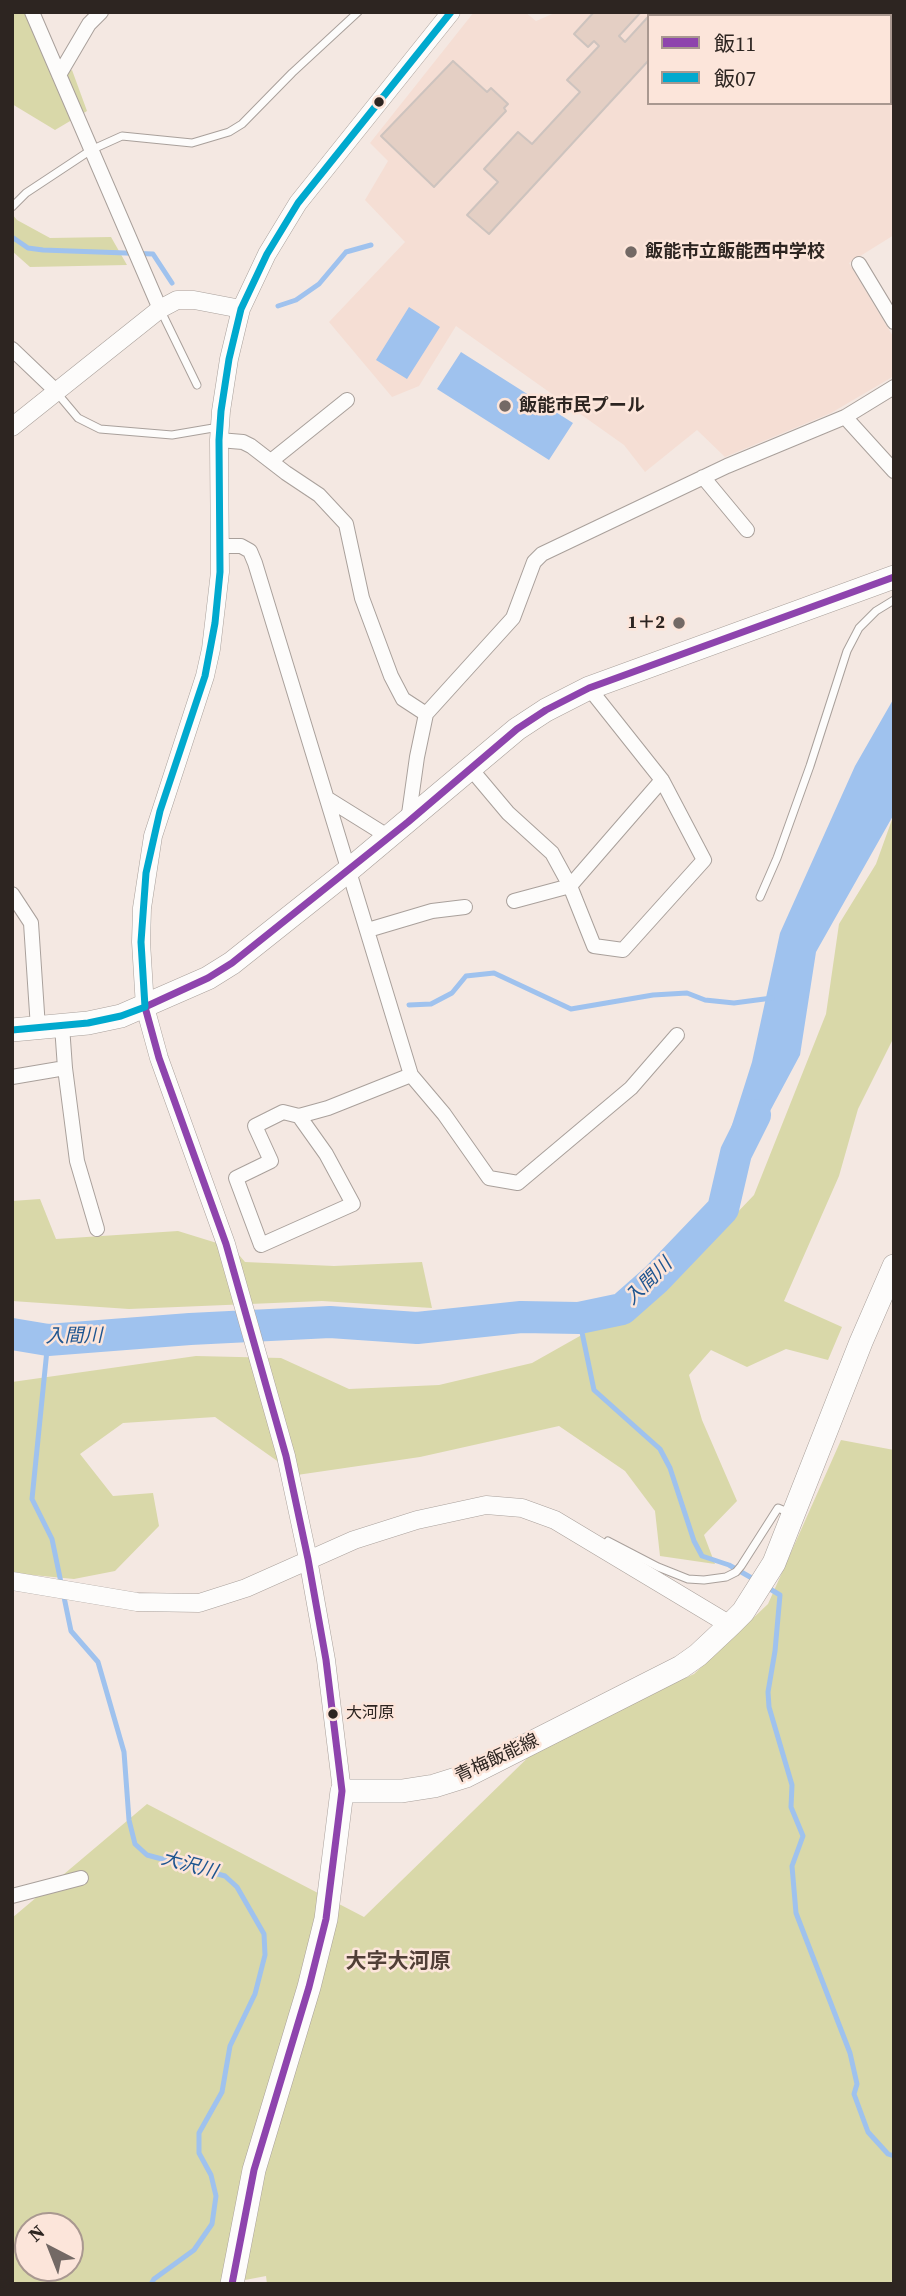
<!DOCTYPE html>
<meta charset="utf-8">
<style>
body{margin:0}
#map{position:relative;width:906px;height:2296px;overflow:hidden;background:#f4e8e2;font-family:"Source Serif 4","Noto Sans JP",serif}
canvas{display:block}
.frame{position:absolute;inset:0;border:14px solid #2d2521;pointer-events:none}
.legend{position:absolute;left:647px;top:14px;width:245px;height:91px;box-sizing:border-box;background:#fce5da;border:2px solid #a99890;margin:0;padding:9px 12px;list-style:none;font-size:21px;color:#2d2521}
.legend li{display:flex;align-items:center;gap:14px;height:35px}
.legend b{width:35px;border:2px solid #a99890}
.north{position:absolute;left:14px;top:2212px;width:70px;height:70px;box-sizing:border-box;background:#fce5da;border:2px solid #a99890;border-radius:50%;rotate:318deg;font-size:19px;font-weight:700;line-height:28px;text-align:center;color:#2d2521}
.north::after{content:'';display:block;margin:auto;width:24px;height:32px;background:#736965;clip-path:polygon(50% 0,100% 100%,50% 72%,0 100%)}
</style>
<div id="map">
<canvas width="906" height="2296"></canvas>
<div class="frame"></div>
<ul class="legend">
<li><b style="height:9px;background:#8e44ad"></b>飯11</li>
<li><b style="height:9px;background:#00a9ce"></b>飯07</li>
</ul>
<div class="north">N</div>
</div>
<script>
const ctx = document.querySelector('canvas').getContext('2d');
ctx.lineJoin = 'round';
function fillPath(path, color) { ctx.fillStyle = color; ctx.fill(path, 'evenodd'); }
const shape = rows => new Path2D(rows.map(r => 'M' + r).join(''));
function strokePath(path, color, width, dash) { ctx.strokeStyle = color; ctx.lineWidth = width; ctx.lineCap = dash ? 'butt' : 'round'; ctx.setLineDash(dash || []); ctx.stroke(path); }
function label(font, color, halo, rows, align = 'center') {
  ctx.font = font + ' "Source Serif 4","Noto Sans JP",serif'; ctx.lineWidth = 5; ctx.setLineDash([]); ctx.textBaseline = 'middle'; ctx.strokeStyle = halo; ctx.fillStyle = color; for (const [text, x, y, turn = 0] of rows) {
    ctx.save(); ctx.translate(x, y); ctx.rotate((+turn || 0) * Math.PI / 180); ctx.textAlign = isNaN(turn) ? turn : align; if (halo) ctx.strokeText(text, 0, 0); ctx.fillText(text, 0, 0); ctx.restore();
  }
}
const built = shape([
 [474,12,525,12,536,21,557,12,844,12,846,16,649,16,649,103,890,103,890,50,894,51,894,235,849,263,894,338,894,376,831,413,725,457,697,430,645,472,624,445,456,326,419,386,392,397,329,322,405,242,365,200,388,161,370,143]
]);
const green = shape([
 [12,12,32,12,59,75,72,70,87,111,55,130,12,104],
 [12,214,17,220,50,238,111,237,127,265,30,267,12,251],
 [894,814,894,1037,858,1109,839,1176,784,1301,842,1327,828,1360,786,1349,747,1367,711,1350,689,1375,702,1420,737,1501,704,1535,715,1564,660,1556,655,1511,625,1471,559,1426,420,1457,297,1475,215,1417,123,1423,80,1454,113,1496,153,1493,159,1526,115,1571,74,1579,12,1573,12,1382,196,1356,281,1358,349,1389,439,1385,532,1363,665,1288,754,1195,826,1014,839,924,876,864],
 [40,1199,56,1239,178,1231,233,1248,245,1262,334,1266,422,1262,432,1308,322,1301,129,1309,12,1301,12,1201],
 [841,1440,894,1450,894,2284,267,2284,266,2276,224,2284,12,2284,12,1918,147,1804,364,1917,545,1741,694,1674,768,1604],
 [28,2226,70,2226,70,2268,28,2268]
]);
const water = shape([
 [409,307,440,327,407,379,376,360],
 [461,352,573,423,549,460,437,389],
 [894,698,894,814,816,952,800,1055,746,1156,724,1150,752,1062,780,933,855,766]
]);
const stream = shape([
 [12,237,28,248,43,250,153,254,172,283],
 [278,306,296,300,319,284,346,252,371,245],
 [409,1005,431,1004,452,993,466,976,494,973,571,1009,653,995,687,993,705,1000,734,1003,772,998],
 [579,1318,594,1390,660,1449,670,1468,694,1541,702,1556,729,1565,757,1581],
 [48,1340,32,1499,52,1539,71,1631,98,1662,124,1752,129,1820,135,1844,147,1855,225,1876,237,1887,264,1934,265,1955,255,1994,230,2046,222,2092,199,2133,199,2153,211,2175,216,2196,212,2224,194,2250,154,2279,151,2284],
 [765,1586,780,1595,775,1651,768,1692,769,1707,792,1785,791,1807,803,1836,792,1866,796,1913,850,2053,857,2084,854,2094,868,2132,888,2154,894,2156]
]);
const river = shape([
 [12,1334,48,1340,190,1329,330,1322,417,1328,521,1317,579,1318,622,1309,656,1279,723,1209,736,1153,755,1115]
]);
const building = shape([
 [594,12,641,12,619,36,625,42,647,18,649,20,649,60,489,234,467,215,498,182,484,169,518,132,532,144,580,92,567,80,599,46,594,41,588,47,574,34,594,12],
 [453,61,487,92,491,88,508,104,504,108,506,111,434,187,381,136,453,61]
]);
const service = shape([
 [12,207,26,193,91,150,122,136,192,143,229,132,242,124,292,73,358,12],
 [160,309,197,385],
 [57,393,78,418,100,429,172,435,219,427],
 [760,897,777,858,810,766,847,651,859,628,876,611,894,600],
 [603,1549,608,1541,658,1567,688,1579,704,1580,726,1577,736,1572,741,1566,778,1508,790,1513]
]);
const minor = shape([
 [32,12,160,309],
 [854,12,856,16],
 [881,16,888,12],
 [59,75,89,24,101,12],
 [859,264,894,322],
 [12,349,56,391],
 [845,417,894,471],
 [219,440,243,442,251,446,286,473,319,495,346,524,362,598,391,676,403,699,426,714,417,757,408,821],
 [271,461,347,400],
 [703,477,747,530],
 [220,546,241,546,250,551,255,563,411,1075,444,1114,489,1178,518,1183,631,1088,677,1035],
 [426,714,513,618,534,562,542,554,727,466,845,417,894,387],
 [471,769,508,813,552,853,570,886,594,946,623,950,704,860,662,780,589,688],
 [328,799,389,837],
 [12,894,31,923,38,1028],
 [514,901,570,886,662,780],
 [368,930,432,911,465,907],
 [65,1068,77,1161,97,1229],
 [12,1077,65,1068,62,1026],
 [299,1116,326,1154,353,1204,261,1245,236,1178,271,1161,255,1126,283,1112,299,1116,328,1108,411,1075],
 [12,1896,81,1878]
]);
const tertiary = shape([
 [12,427,160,309,177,300,194,300,241,309],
 [12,1581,137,1602,199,1603,246,1588,354,1540,417,1520,486,1505,522,1508,555,1520,730,1625],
 [342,1791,326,1660,308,1559,286,1456,226,1244,159,1058,145,1007,141,942,142,908,153,836,205,676,211,649,220,572,219,440,221,411,229,359,241,309,267,254,298,203,451,12]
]);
const primary = shape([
 [12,1030,88,1023,121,1016,208,978,232,963,349,870,517,729,546,710,589,688,894,577],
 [232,2284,254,2170,309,1987,326,1919,342,1791,402,1791,434,1786,466,1776,681,1667,698,1655,730,1625,743,1612,774,1563,861,1342,894,1266]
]);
const bus1 = shape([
 [232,2284,254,2170,309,1987,326,1919,342,1791,326,1660,308,1559,286,1456,226,1244,159,1058,145,1007,208,978,232,963,408,822,517,729,546,710,589,688,894,577]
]);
const bus2 = shape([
 [12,1030,88,1023,121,1016,145,1007,141,942,146,873,160,811,205,676,215,623,220,572,219,440,221,411,229,359,241,309,267,254,298,203,451,12]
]);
const markers = [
 [379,102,6,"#2d2521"],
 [631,252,7,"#736965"],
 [505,406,7,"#736965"],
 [679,623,7,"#736965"],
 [333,1714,6,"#2d2521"]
];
const busNames = [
 ["大河原",346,1714]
];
const poiNames = [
 ["飯能市立飯能西中学校",645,252],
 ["飯能市民プール",519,406],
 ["1＋2",665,623,"right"]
];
const streetNames = [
 ["青梅飯能線",497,1759,-25]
];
const waterNames = [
 ["入間川",649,1282,-45],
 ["入間川",74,1337,-1],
 ["大沢川",189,1866,15]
];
const quarterNames = [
 ["大字大河原",398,1963]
];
fillPath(built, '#f5ded4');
fillPath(green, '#d9d8a9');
fillPath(water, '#9fc2ee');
strokePath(stream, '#9fc2ee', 5);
strokePath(river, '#9fc2ee', 32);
fillPath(building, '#e4cfc4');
strokePath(building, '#cdc3be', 2);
strokePath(service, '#a9a09b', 9);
strokePath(minor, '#a9a09b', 16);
strokePath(tertiary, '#a9a09b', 19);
strokePath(primary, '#a9a09b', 24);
strokePath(service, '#fdfcfb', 7);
strokePath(minor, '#fdfcfb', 14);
strokePath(tertiary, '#fdfcfb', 18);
strokePath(primary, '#fdfcfb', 23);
strokePath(bus1, '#8e44ad', 7);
strokePath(bus2, '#00a9ce', 7);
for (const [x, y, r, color] of markers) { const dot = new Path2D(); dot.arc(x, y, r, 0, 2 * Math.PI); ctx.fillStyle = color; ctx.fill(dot); strokePath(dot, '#fce5da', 2.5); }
label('16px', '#2d2521', '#fce5da', busNames, 'left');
label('bold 18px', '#2d2521', '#fce5da', poiNames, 'left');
label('18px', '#2d2521', '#fce5da', streetNames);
label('italic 19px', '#1e5590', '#fce5da', waterNames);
label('bold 21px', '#513f37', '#fce5da', quarterNames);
</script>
